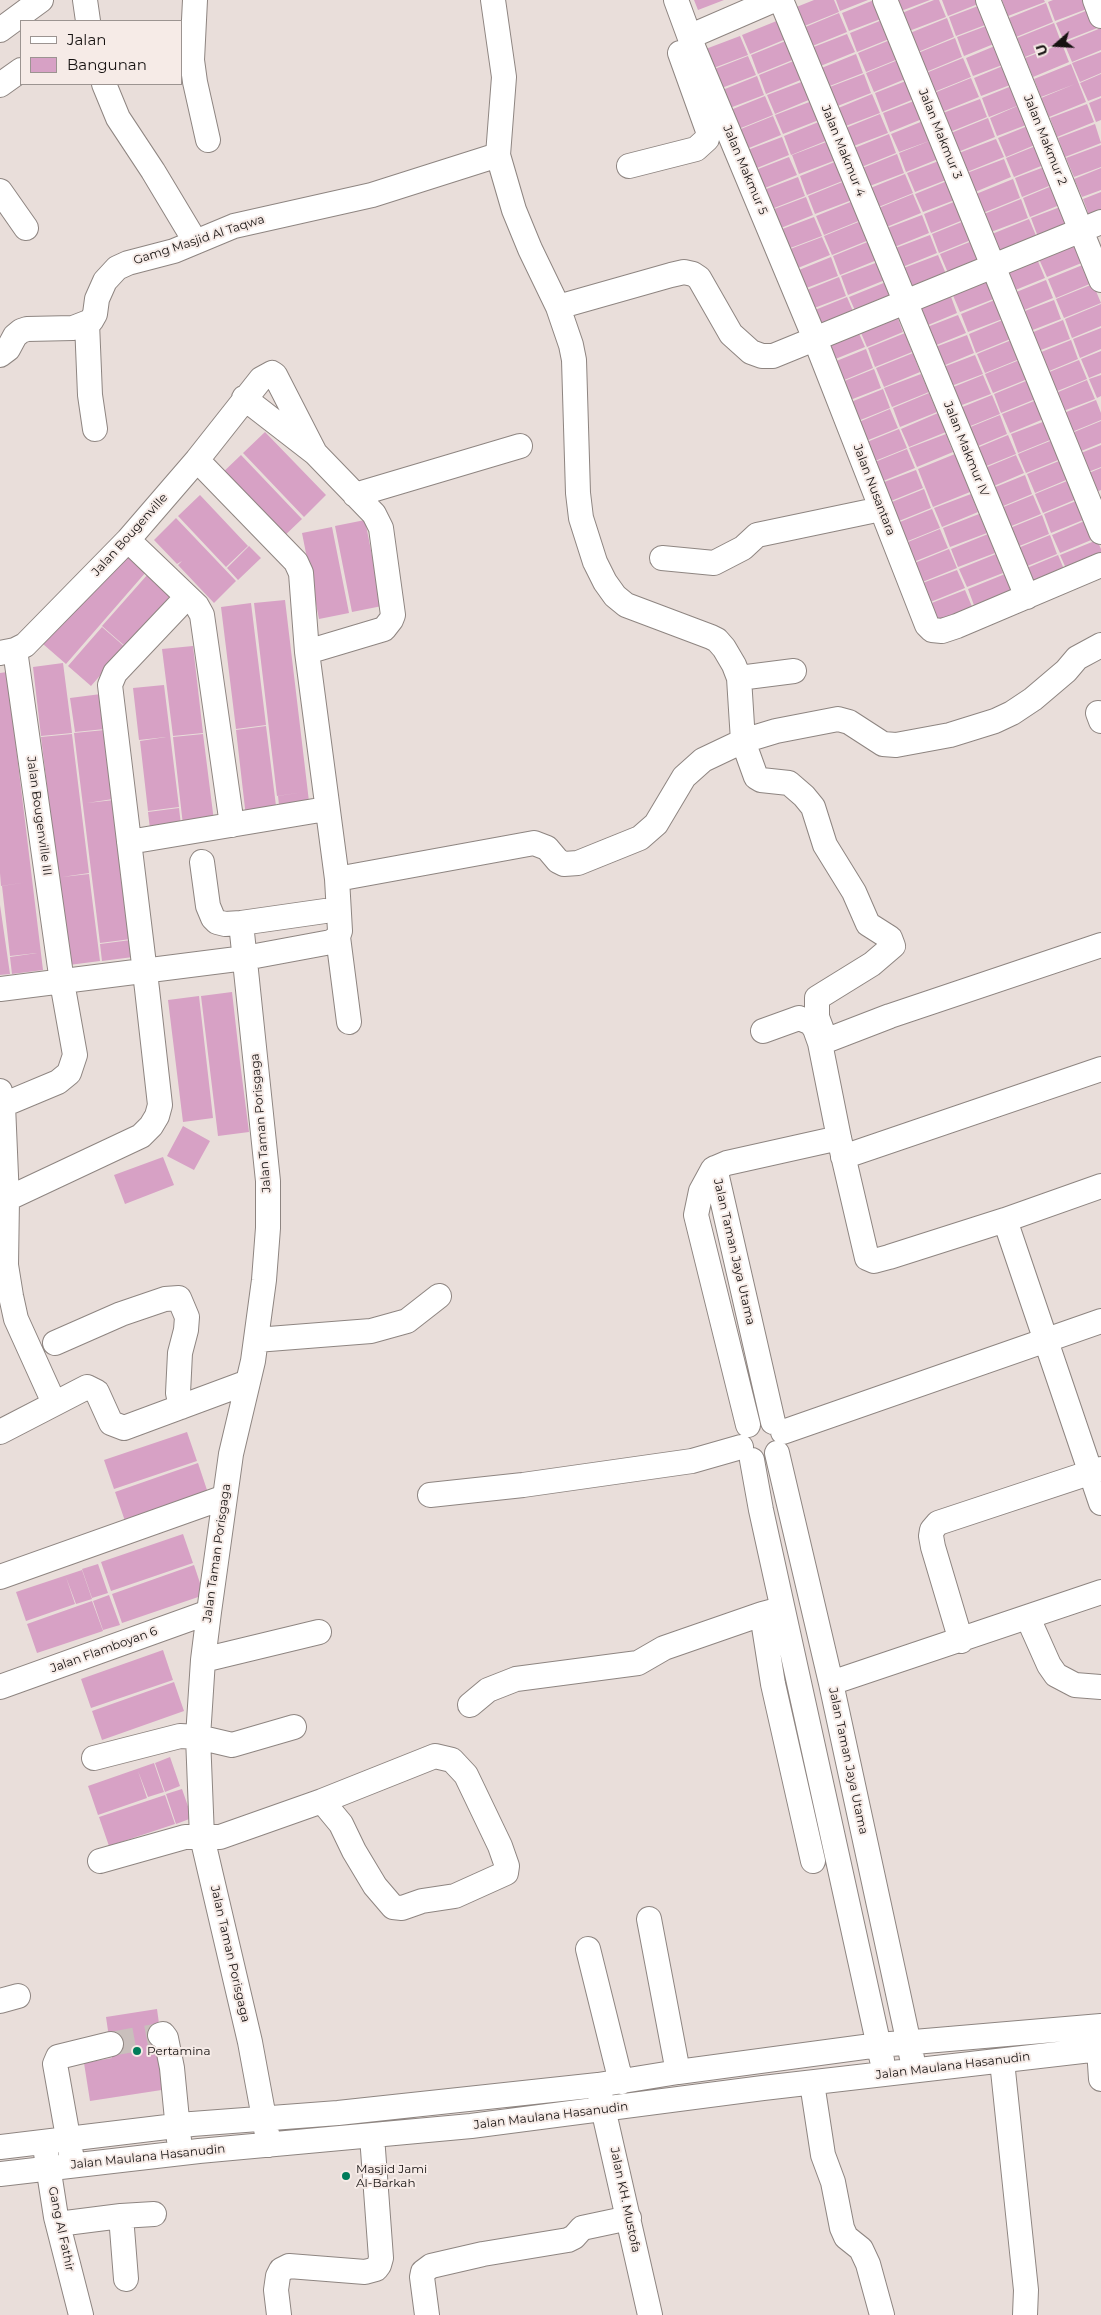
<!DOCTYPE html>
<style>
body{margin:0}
#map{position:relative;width:1101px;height:2315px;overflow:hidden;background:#e9deda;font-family:Montserrat,sans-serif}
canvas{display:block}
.legend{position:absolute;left:20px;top:20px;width:162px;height:65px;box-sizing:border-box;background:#f6ebe7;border:1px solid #9c9491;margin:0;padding:6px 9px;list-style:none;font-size:15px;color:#161211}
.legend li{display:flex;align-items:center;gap:10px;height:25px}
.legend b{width:25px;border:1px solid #9c9491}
.north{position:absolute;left:1031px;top:20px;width:50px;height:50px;-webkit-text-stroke:4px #f6ebe7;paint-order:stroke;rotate:251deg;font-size:14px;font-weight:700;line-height:20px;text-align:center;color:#161211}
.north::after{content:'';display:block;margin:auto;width:18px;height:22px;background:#161211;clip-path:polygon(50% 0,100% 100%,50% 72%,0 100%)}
</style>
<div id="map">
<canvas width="1101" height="2315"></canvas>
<ul class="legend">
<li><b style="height:6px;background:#fff"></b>Jalan</li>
<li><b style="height:14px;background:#d7a1c5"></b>Bangunan</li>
</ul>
<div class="north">U</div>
</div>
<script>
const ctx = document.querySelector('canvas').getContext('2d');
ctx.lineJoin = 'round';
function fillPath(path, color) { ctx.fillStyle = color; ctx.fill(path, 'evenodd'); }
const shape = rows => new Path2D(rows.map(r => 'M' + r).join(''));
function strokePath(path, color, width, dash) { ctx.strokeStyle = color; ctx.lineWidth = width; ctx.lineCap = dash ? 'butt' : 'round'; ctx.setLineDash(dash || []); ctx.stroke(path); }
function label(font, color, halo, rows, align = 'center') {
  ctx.font = font + ' Montserrat,sans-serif'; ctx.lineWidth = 4; ctx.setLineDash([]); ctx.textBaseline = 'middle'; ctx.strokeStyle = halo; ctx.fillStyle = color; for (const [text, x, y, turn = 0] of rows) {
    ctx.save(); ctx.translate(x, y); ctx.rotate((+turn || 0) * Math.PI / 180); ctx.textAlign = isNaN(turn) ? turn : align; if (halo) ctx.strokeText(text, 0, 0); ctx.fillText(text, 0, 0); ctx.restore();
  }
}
const building = shape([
 [694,0,724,0,698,10],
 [814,0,834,0,839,12,802,27,794,8],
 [836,0,868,0,840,11],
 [874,0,886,17,849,31,842,13],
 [896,0,930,0,901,11],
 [934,0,939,0,946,17,909,31,902,13],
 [942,0,988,0,948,16],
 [1002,0,1044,0,1045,2,1008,16],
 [1053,0,1089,0,1092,7,1055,21,1048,2],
 [986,3,993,22,956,36,949,17],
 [1046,3,1053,22,1016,37,1009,18],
 [1093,8,1100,27,1064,41,1056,23],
 [839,13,847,32,810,47,803,28],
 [887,18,894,37,857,52,850,33],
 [947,18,954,37,918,52,910,33],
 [779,20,786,39,750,54,742,35],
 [994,23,1001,41,964,56,957,37],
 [1054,23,1061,42,1025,57,1017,38],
 [1101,28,1101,50,1072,62,1064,43],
 [847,34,855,52,818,67,811,48],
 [740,36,748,55,711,69,703,50],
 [895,38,903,57,866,72,858,53],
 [955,38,962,57,926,72,918,53],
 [788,40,795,59,758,74,751,55],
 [1002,43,1010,62,973,76,966,58],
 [1062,44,1069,62,1033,77,1025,58],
 [1101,52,1101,73,1080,82,1072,63],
 [856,54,863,73,827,87,819,69],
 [748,56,756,75,719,89,712,70],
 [903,58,910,77,874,92,866,73],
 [963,58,971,77,934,92,926,73],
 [796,60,803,79,766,94,759,75],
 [1010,63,1018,82,981,96,974,78],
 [1071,64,1086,102,1049,117,1041,98,1075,84,1041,97,1034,79],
 [864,74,871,93,835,107,827,88],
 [1101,74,1101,96,1088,101,1080,83],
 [757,76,764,95,727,109,720,91],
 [971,78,979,97,942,112,934,93],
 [911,79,919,97,882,112,875,93],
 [804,81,811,99,775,114,767,95],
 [1019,83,1034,122,997,136,990,118,1022,104,989,117,982,98],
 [872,94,880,113,843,127,836,109],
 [765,96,773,115,736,130,728,111],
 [1101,98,1101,120,1096,122,1089,103],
 [919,99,927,117,890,132,883,113],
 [980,99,987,117,950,132,943,113],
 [812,101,819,120,783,134,775,115],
 [1087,104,1094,122,1057,137,1050,118],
 [880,114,888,133,851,147,843,129],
 [773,116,781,135,744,150,736,131],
 [988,118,995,137,958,152,951,133],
 [928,119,943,157,906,172,899,153,932,140,899,152,891,134],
 [821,121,828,140,791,155,784,136],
 [1035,123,1042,142,1006,157,998,138],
 [1095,124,1101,143,1065,157,1058,138],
 [889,134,896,153,859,168,852,149],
 [782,137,789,155,752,170,745,151],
 [996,139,1004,157,967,172,959,153],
 [829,141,836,160,799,174,792,155],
 [1043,143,1051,162,1014,177,1006,158],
 [1101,145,1101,167,1074,177,1066,158],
 [897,154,904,173,867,187,860,169],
 [789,157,797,175,760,190,753,171],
 [944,159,951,178,915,192,907,173],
 [1004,159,1011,177,975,192,967,173],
 [837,161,845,180,807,195,800,176],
 [1052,164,1059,182,1022,197,1015,178],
 [1101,168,1101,190,1082,197,1074,179],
 [905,174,913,193,876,208,868,189],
 [798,177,805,196,769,210,761,191],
 [952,179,960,198,923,212,915,194],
 [1013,179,1020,198,983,213,976,194],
 [845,181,852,200,815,214,808,196],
 [1059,183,1067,202,1030,217,1023,198],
 [1101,192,1101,213,1090,218,1083,199],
 [913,194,921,213,884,228,876,209],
 [806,197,813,215,776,230,769,211],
 [961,199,968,218,931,233,924,214],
 [1021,199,1028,218,991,232,984,214],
 [853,201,861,220,824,235,816,216],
 [1068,204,1075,223,1038,237,1031,218],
 [922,215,929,233,892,248,885,229],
 [814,217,822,236,785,250,777,231],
 [969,219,976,238,939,253,932,234],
 [1029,219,1037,238,1000,253,992,234],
 [861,221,869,240,832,255,824,236],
 [930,235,937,253,900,268,893,249],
 [822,237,830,255,793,270,785,251],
 [977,239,984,258,948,273,940,254],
 [870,241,877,260,840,275,833,256],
 [1076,244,1084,262,1047,277,1039,259],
 [938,255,946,274,909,288,901,269],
 [831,257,838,276,801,290,794,272],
 [1037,259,1045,278,1008,293,1001,274],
 [878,262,885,280,848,295,841,276],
 [1085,264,1092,283,1056,298,1048,279],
 [839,277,846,296,809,310,802,292],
 [989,279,996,298,960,312,952,293],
 [1046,280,1053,298,1017,313,1009,295],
 [886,282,893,301,857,315,849,297],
 [1093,284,1101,303,1064,318,1056,299],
 [950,294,957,313,921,328,913,309],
 [847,297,855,316,818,331,810,312],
 [997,299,1005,318,968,332,961,314],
 [1054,300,1061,319,1025,333,1017,314],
 [1101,304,1101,326,1072,338,1065,319],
 [896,313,903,332,867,347,859,328],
 [958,315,966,333,929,348,922,329],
 [1005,319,1013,338,976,353,969,334],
 [1063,320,1070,339,1033,353,1026,335],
 [1101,328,1101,349,1080,358,1073,339],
 [857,329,865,347,828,362,820,344],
 [905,333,912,352,875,367,868,348],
 [967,335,974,353,938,368,930,349],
 [1014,339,1022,358,985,373,977,354],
 [1071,340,1078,359,1042,374,1034,355],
 [866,349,873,368,837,383,829,364],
 [1101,351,1101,373,1089,378,1081,359],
 [913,353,920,372,884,387,876,368],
 [975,355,983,374,946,388,938,369],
 [1022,359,1030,378,993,393,985,374],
 [1079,360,1087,379,1050,394,1042,375],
 [874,369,881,388,845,402,837,384],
 [921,374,929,392,892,407,884,388],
 [983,375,991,394,954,408,946,390],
 [1101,375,1101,396,1097,398,1089,379],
 [1031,379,1038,398,1001,413,994,394],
 [1087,380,1095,399,1058,413,1051,395],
 [883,389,890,408,853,423,846,404],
 [929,393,937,412,900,427,893,408],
 [992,395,1000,414,963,429,955,410],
 [1039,399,1046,418,1010,433,1002,414],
 [1096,400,1101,413,1101,420,1067,434,1059,415],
 [890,409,898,428,861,443,854,424],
 [938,413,946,432,909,447,901,429],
 [1000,415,1007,434,971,449,963,430],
 [1048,420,1055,438,1018,453,1011,434],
 [1101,421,1101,443,1074,454,1067,435],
 [899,429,907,448,870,463,862,444],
 [265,432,326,495,304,517,243,453],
 [946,434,953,452,917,467,909,448],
 [1008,435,1016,454,979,469,972,450],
 [1055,439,1063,458,1026,473,1018,454],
 [1101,445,1101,467,1083,474,1076,455],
 [907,449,915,468,878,483,870,464],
 [955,454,970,492,933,507,918,469],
 [241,455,302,519,280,540,219,476],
 [1016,455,1024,473,987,489,980,470],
 [1064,459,1071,478,1035,493,1027,474],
 [1101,468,1101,490,1091,494,1084,475],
 [916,470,923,488,886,503,879,484],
 [1025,475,1032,494,996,509,988,490],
 [1072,479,1079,498,1043,513,1035,494],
 [924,489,931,508,894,523,887,504],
 [971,494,978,512,942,527,934,508],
 [200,495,248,546,226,567,178,516],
 [1033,495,1041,514,1004,529,996,510],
 [1081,499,1088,518,1051,533,1044,514],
 [932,509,940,528,903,543,895,524],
 [979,514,987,533,950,547,943,528],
 [1042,515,1049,534,1012,549,1005,530],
 [176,518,236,581,214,603,178,565,182,561,177,564,154,540],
 [1089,519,1096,538,1060,553,1052,535],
 [365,520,382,606,352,612,335,526],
 [332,527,349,613,319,619,302,533],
 [940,529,948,548,911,563,903,544],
 [988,534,995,553,958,567,951,549],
 [1050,535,1057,554,1020,569,1013,550],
 [1097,540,1101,549,1101,560,1068,573,1060,555],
 [249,546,261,558,238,580,227,568],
 [949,549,957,568,920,583,912,564],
 [123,552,146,572,66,664,43,644],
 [996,554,1003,573,967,587,959,569],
 [1058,555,1066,574,1029,589,1022,570],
 [957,570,965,588,928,603,920,584],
 [148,574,172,594,126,647,102,626],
 [1005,574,1012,593,975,608,968,589],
 [965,590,973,609,936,623,929,604],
 [285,600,310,810,280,814,278,796,304,792,277,796,254,603],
 [251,603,266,725,236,729,221,607],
 [102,627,125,647,91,686,68,666],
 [193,646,203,733,173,736,162,649],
 [63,663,72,733,41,736,33,667],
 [7,672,43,970,12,974,10,957,37,953,10,956,2,886,28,882,1,886,0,873,0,673],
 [164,685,179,807,148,811,140,741,166,737,139,740,133,688],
 [101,694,105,729,75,732,70,698],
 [266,726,277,814,246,817,236,730],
 [105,730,113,799,87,803,114,800,131,939,100,943,74,733],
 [72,734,89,873,62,877,89,874,100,961,69,965,41,737],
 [203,734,214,821,183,825,173,737],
 [179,808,181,825,150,829,148,812],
 [0,905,10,974,0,975],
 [131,940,133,957,102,961,100,944],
 [232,992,240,1062,213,1066,240,1062,249,1132,218,1136,201,996],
 [199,996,213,1118,183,1122,168,1000],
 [183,1126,210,1141,194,1170,167,1156],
 [163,1157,174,1185,125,1204,114,1175],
 [187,1432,197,1461,114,1489,104,1460],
 [198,1463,208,1493,125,1521,115,1492],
 [183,1534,193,1563,111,1591,101,1562],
 [98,1564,108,1593,92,1598,82,1569],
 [194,1565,204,1595,122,1623,112,1594],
 [82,1570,92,1599,76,1604,66,1577,75,1604,26,1621,16,1592],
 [109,1595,120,1625,103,1630,93,1601],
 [92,1601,103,1631,37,1653,27,1624],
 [163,1650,173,1680,91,1708,81,1679],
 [174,1682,184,1711,102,1740,92,1711],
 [170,1757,180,1786,165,1792,155,1763],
 [154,1763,164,1792,148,1797,138,1771,147,1798,98,1815,88,1786],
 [182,1789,192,1818,176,1824,166,1794],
 [165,1795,175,1824,109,1846,99,1817],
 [157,2009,168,2089,90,2101,84,2063,112,2058,106,2017]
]);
const minorTunnel = shape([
 [111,2044,160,2035]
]);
const minor = shape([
 [85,0,88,21],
 [195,0,192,60,195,82,208,140],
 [493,0,504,77,498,155,514,210,530,249,558,307,571,345,574,360,578,493,581,518,595,562,605,582,615,596,626,605,711,637,717,640,724,648,734,665,739,678,743,741,756,777,761,780,789,783,804,796,813,807,825,845,854,892,868,924,890,938,893,946,872,964,817,998,817,1017,826,1041],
 [676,0,694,49,815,339,927,625,932,630,942,631,957,626,1101,565],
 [781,0,1027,597],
 [885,0,1101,532],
 [988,0,1101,280],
 [1095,0,1101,16],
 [0,30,41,0],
 [691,36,774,0],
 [104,84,118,118,153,171,195,241],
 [0,85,21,70],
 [629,166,696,149,707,139,708,131,680,53],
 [0,191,26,228],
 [558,307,671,275,684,272,693,274,699,278,731,334,751,352,762,356,773,356,1101,222],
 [87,323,90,395,95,429],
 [0,355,8,349,15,336,21,331,27,329,73,328,91,321,95,314,97,299,105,281,117,268,128,263,174,251,234,226,372,195,498,155],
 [244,398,315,453,374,514,381,528,393,615,391,620,384,629,307,652],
 [197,460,296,562,301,573,307,652,337,879,340,931,338,937,349,1022],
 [355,495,520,446],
 [128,540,197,606,202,615,232,825],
 [662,558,714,563,743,548,757,535,881,509],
 [0,653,15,650,25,645,128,540,197,460,261,379,272,373,275,375,315,453],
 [739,678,794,671],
 [1098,713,1101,721],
 [129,842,326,809],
 [202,862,208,906,213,918,217,922,225,924,241,923,325,911],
 [337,879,534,843,547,848,558,861,564,864,578,863,640,838,656,824,684,777,703,760,743,741,776,731,838,719,849,722,883,744,896,745,950,735,995,721,1012,713,1033,699,1066,671,1077,658,1101,645],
 [241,923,268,1181,268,1228,264,1280,253,1361,231,1454,209,1612,203,1660,198,1737,202,1837,250,2042,269,2145],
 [0,989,245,958,331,942,338,937],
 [763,1031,799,1018,811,1023,815,1029,820,1043,839,1138,867,1258,874,1261,889,1257,1005,1220,1101,1186],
 [820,1043,890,1016,1101,945],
 [0,1091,3,1105,7,1199,6,1265,11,1296,16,1319,54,1403],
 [3,1105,58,1082,69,1073,75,1055,62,982,15,650],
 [843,1157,1101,1069],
 [715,1168,773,1422],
 [7,1199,141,1136,151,1126,157,1116,160,1105,147,989,110,685,115,673,186,598],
 [1005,1220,1101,1503],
 [256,1340,371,1331,407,1321,439,1296],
 [55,1343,121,1314,165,1299,179,1298,187,1317,186,1330,180,1353,178,1393,181,1407],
 [748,1425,696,1215,701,1191,713,1169,727,1163,839,1138],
 [0,1432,87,1387,97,1392,111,1423,124,1428,248,1382],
 [783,1432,1101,1321],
 [777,1453,831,1683,912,2058],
 [752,1460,761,1510,882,2060],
 [430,1495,523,1485,692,1461,741,1447],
 [0,1577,225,1497],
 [777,1610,762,1614,773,1684,813,1861],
 [1028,1618,1049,1665,1056,1675,1075,1685,1101,1687],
 [961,1641,933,1547,931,1536,932,1530,938,1523,1101,1469],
 [203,1660,319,1632],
 [831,1683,1101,1592],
 [0,1687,209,1612],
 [470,1705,488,1690,516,1679,638,1663,664,1648,762,1614],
 [94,1758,180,1736,198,1737,232,1745,294,1727],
 [100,1861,185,1837,220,1837,322,1801,435,1756,452,1760,466,1775,500,1846,507,1866,506,1873,455,1896,422,1901,402,1908,393,1907,375,1886,354,1851,341,1824,322,1801],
 [649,1919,678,2072],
 [588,1949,621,2082],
 [0,2001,18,1996],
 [160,2035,163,2034,166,2038,172,2068,179,2140],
 [1099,2049,1101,2079],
 [1002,2061,1026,2290,1025,2315],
 [812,2083,823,2155,833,2182,842,2228,846,2237,861,2249,868,2264,882,2315],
 [600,2095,650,2315],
 [0,2147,192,2124,338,2113,598,2085,678,2072,879,2045,1101,2026],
 [46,2153,56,2217,81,2315],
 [71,2154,55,2064,58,2057,111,2044],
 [0,2174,199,2151,471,2126,763,2088,1101,2049],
 [121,2216,126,2279],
 [58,2224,121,2216,154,2214],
 [279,2315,276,2290,278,2276,281,2270,289,2266,365,2272,376,2269,379,2265,381,2258,372,2136],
 [427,2315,422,2277,423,2272,431,2266,483,2254,568,2240,574,2237,582,2228,629,2218]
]);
const markers = [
 [137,2051,5,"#017c5a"],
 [346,2176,5,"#017c5a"]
];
const streetNames = [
 ["Jalan Makmur 3",940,134,68],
 ["Jalan Makmur 2",1045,140,68],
 ["Jalan Makmur 4",843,151,68],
 ["Jalan Makmur 5",745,170,67],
 ["Gamg Masjid Al Taqwa",199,240,-18],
 ["Jalan Makmur IV",966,449,68],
 ["Jalan Nusantara",874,490,69],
 ["Jalan Bougenville",130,535,-48],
 ["Jalan Bougenville III",39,816,82],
 ["Jalan Taman Porisgaga",261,1123,-95],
 ["Jalan Taman Jaya Utama",734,1252,77],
 ["Jalan Taman Porisgaga",217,1553,-82],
 ["Jalan Flamboyan 6",104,1650,-20],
 ["Jalan Taman Jaya Utama",848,1761,78],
 ["Jalan Taman Porisgaga",230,1954,77],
 ["Jalan Maulana Hasanudin",953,2066,-7],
 ["Jalan Maulana Hasanudin",551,2116,-7],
 ["Jalan Maulana Hasanudin",148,2157,-6],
 ["Jalan KH. Mustofa",625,2200,78],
 ["Gang Al Fathir",61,2229,78]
];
const poiNames = [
 ["Pertamina",147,2051],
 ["Masjid Jami",356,2169],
 ["Al-Barkah",356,2183]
];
fillPath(building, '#d7a1c5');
strokePath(minorTunnel, '#c9bfbc', 24, [24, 12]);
strokePath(minor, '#8e8581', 26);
strokePath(minor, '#fff', 24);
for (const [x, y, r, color] of markers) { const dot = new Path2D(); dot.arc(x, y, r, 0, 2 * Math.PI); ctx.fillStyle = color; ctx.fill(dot); strokePath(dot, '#f6ebe7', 2); }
label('12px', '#161211', '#f6ebe7', streetNames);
label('12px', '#161211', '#f6ebe7', poiNames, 'left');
</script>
